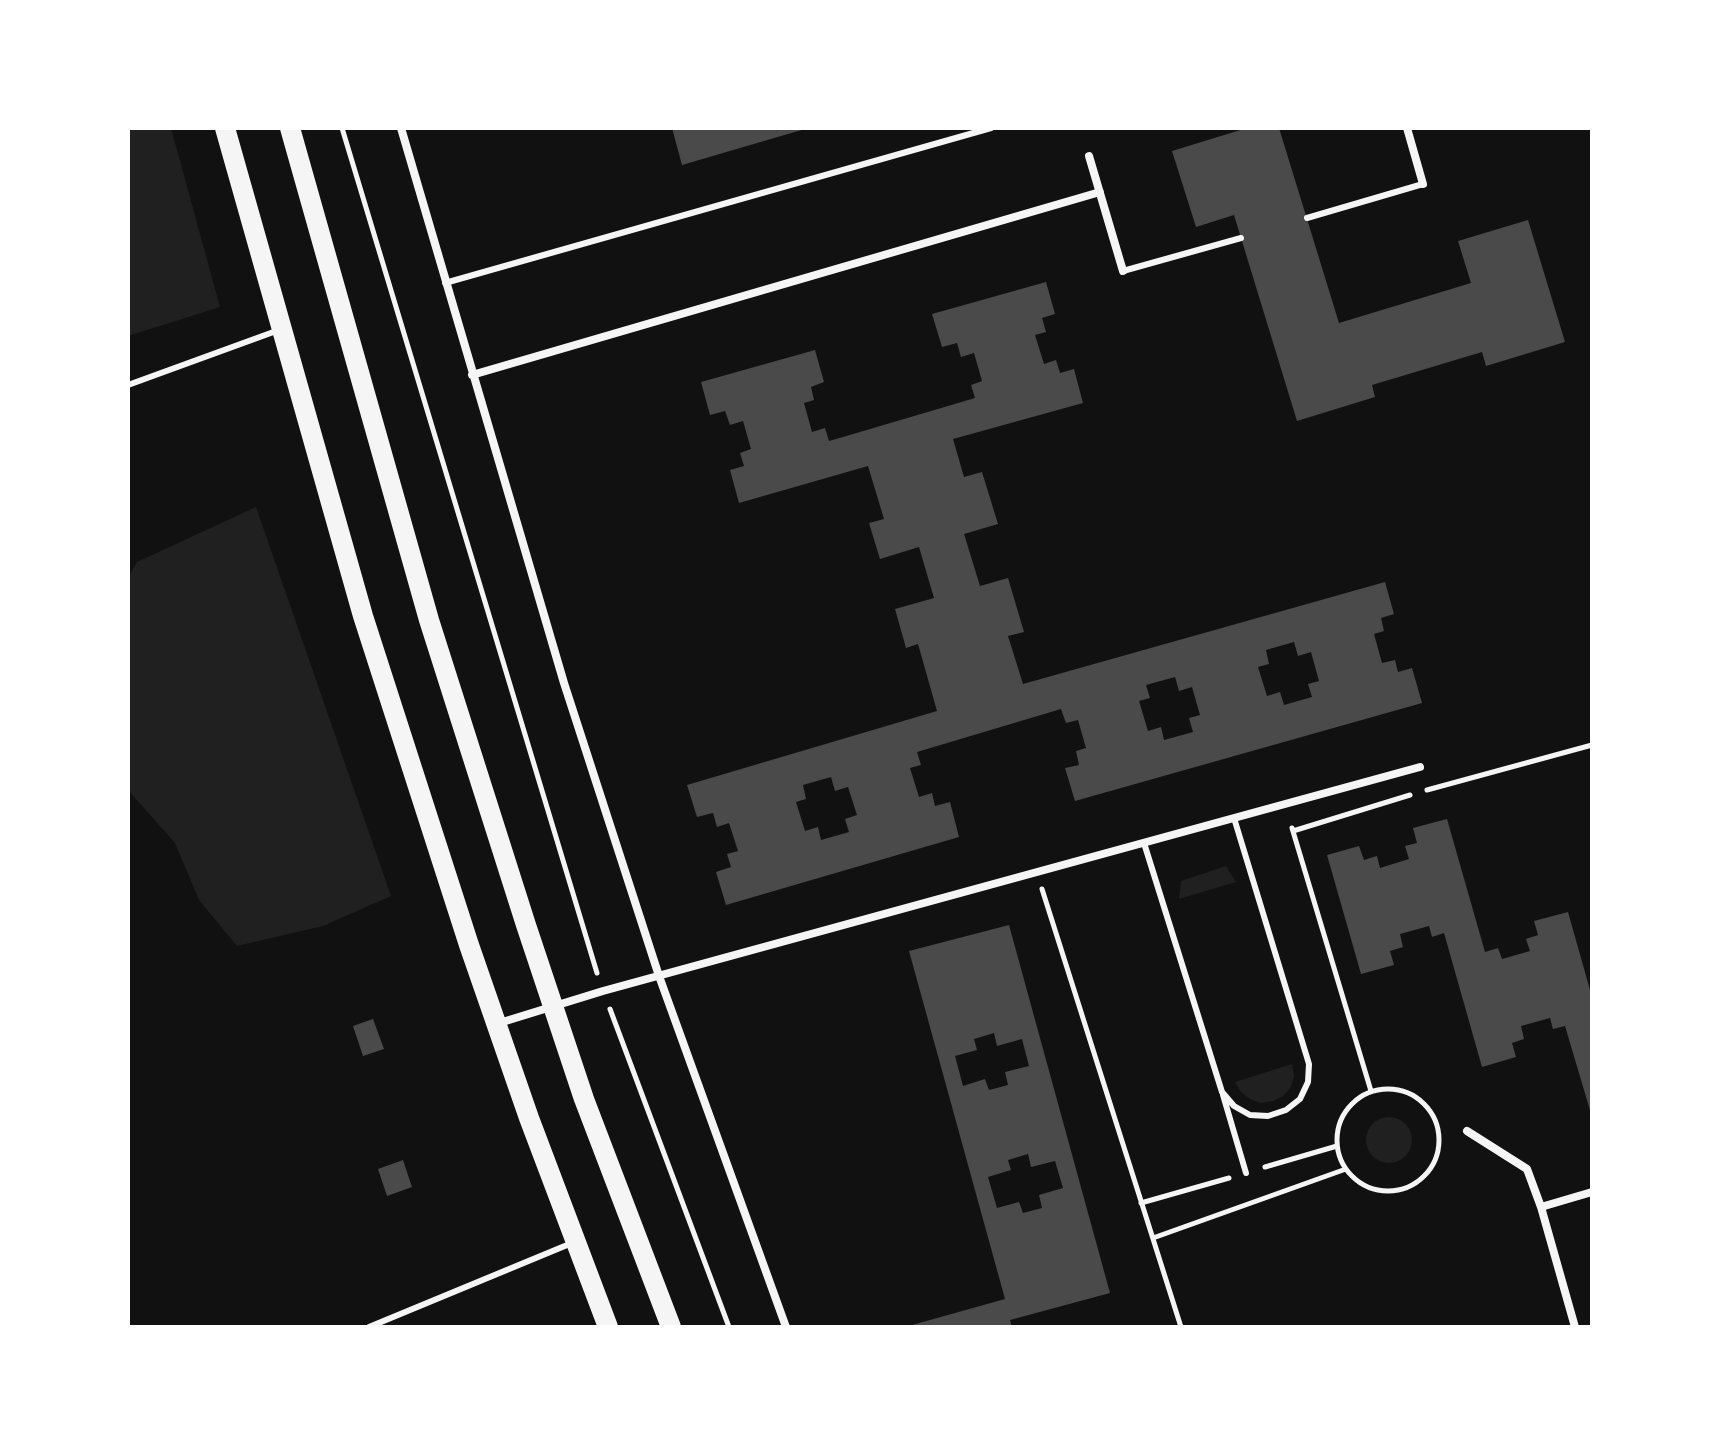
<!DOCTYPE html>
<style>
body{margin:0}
#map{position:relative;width:1720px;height:1455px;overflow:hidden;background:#111;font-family:Raleway,sans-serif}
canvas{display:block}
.frame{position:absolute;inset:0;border:130px solid #fff;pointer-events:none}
</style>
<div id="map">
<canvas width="1720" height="1455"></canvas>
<div class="frame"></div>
</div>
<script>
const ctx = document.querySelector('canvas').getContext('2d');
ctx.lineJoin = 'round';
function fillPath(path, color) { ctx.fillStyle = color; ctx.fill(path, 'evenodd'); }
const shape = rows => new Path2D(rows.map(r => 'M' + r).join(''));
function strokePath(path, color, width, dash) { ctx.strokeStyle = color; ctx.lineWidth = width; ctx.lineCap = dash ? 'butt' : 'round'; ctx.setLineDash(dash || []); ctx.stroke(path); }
const green = shape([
 [128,128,171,128,220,307,128,336],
 [256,507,391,896,323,926,237,946,199,900,175,843,128,790,128,578,137,562],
 [1226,866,1236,882,1179,899,1181,881],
 [1292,1064,1294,1076,1291,1087,1283,1096,1273,1101,1261,1103,1250,1099,1241,1092,1235,1082],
 '1366 1140a23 23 0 1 1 46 0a23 23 0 1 1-46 0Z'
]);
const building = shape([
 [672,128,805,128,805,129,682,165],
 [1247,128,1279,128,1339,323,1471,283,1458,241,1528,220,1565,342,1486,366,1482,352,1372,385,1375,397,1297,421,1234,215,1196,227,1172,151],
 [1046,282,1055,314,1042,318,1046,332,1035,335,1044,364,1056,360,1060,373,1074,369,1083,403,953,439,964,477,982,472,998,524,964,534,980,586,1008,578,1024,632,1008,636,1023,684,1385,582,1394,614,1381,618,1384,631,1374,634,1382,663,1395,660,1398,672,1412,668,1422,703,1075,801,1065,768,1079,765,1076,751,1086,748,1078,720,1066,723,1061,709,917,752,921,765,910,768,919,797,932,793,935,806,950,802,959,837,726,905,716,872,731,867,727,854,738,851,729,823,717,827,713,813,697,817,687,785,937,711,918,644,906,648,895,609,934,598,919,547,880,559,869,523,884,519,868,466,739,503,730,470,744,466,740,453,751,449,743,421,730,425,725,411,710,415,701,382,815,350,824,382,811,387,814,400,804,403,812,432,825,428,829,441,843,437,975,398,971,385,982,381,974,353,961,357,957,343,942,347,932,314],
 [1294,642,1298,656,1311,652,1319,681,1308,684,1312,697,1284,705,1280,692,1267,696,1258,667,1269,664,1266,650],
 [1175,677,1179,691,1192,687,1200,715,1189,718,1193,732,1164,740,1161,727,1148,731,1139,701,1150,698,1146,685],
 [831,777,835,791,848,787,857,815,845,819,849,832,821,840,818,827,805,831,796,802,806,799,803,785],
 [1447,819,1485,952,1498,948,1502,959,1530,951,1526,939,1538,935,1534,921,1568,912,1592,997,1592,1117,1565,1026,1553,1029,1550,1018,1521,1026,1524,1039,1512,1043,1516,1057,1482,1067,1444,933,1432,937,1429,926,1400,934,1403,947,1390,951,1394,965,1361,974,1327,855,1359,846,1364,860,1377,856,1380,868,1409,859,1405,846,1417,843,1413,828],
 [1009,925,1110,1293,1010,1320,1012,1327,905,1327,1005,1299,909,951],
 [994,1033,997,1046,1022,1039,1029,1066,1005,1072,1008,1085,989,1090,985,1079,963,1086,955,1056,977,1050,974,1039],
 [1028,1154,1031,1167,1055,1161,1063,1188,1039,1195,1042,1208,1023,1213,1019,1202,997,1208,988,1177,1011,1170,1008,1160],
 [373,1019,384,1049,363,1056,353,1026],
 [403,1160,412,1187,387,1196,378,1169]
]);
const path = shape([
 [342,128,597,973],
 [1427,790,1592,745],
 [1292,828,1371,1091],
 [1293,831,1410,795],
 [1042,889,1181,1327],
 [610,1009,729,1327],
 '1337 1140a51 51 0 1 1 102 0a51 51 0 1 1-102 0Z',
 [1265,1167,1337,1146],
 [1141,1203,1229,1178],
 [1153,1238,1346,1169]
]);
const service = shape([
 [1307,218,1423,184],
 [1123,271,1241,238],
 [445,283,991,128],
 [128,385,279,330],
 [1144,843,1222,1092,1234,1106,1250,1115,1268,1116,1286,1110,1300,1099,1308,1082,1309,1064,1234,818],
 [1223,1095,1246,1173],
 [369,1327,572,1243]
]);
const minor = shape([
 [401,128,564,683,659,976,786,1327],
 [1407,128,1423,184],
 [1089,156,1123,271],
 [472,375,1100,192],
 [496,1024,603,991,1420,767],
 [1467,1131,1527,1169,1541,1207],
 [1575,1327,1541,1207,1592,1192]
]);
const primary = shape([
 [225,128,363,616,469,945,529,1118,608,1327],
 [290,128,429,620,526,925,584,1099,671,1327]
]);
fillPath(green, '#202020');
fillPath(building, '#4a4a4a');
strokePath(path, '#f5f5f5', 5);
strokePath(service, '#f5f5f5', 6);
strokePath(minor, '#f5f5f5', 8);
strokePath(primary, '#f5f5f5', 20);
</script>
